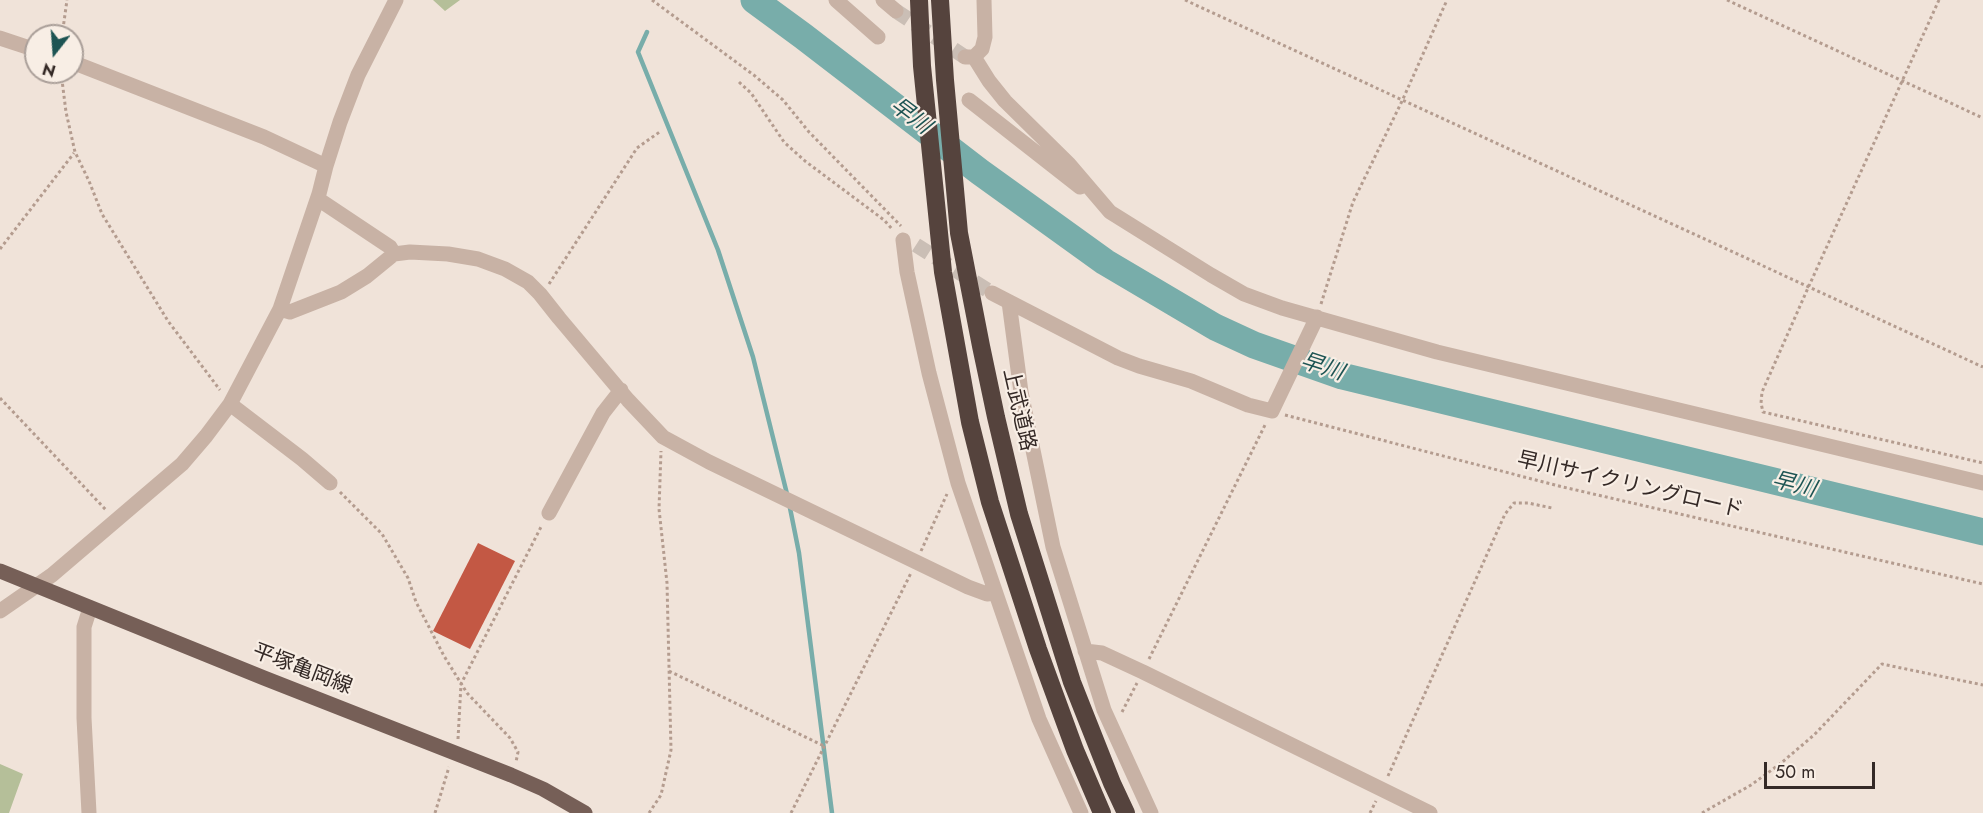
<!DOCTYPE html>
<meta charset="utf-8">
<style>
body{margin:0}
#map{position:relative;width:1983px;height:813px;overflow:hidden;background:#f0e3d9;font-family:Jost,sans-serif}
canvas{display:block}
.north{position:absolute;left:24px;top:24px;width:60px;height:60px;box-sizing:border-box;background:#f8eee5;border:2px solid #aa9f99;border-radius:50%;rotate:197deg;font-size:16px;font-weight:700;line-height:24px;text-align:center;color:#342926}
.north::after{content:'';display:block;margin:auto;width:21px;height:27px;background:#1d5453;clip-path:polygon(50% 0,100% 100%,50% 72%,0 100%)}
.scale{position:absolute;left:1764px;top:762px;width:111px;height:27px;box-sizing:border-box;border:3px solid #342926;border-top:0;padding-left:8px;font-size:18px;line-height:21px;white-space:nowrap;color:#342926;-webkit-text-stroke:4px #f8eee5;paint-order:stroke}
</style>
<div id="map">
<canvas width="1983" height="813"></canvas>
<div class="north">N</div>
<div class="scale">50 m</div>
</div>
<script>
const ctx = document.querySelector('canvas').getContext('2d');
ctx.lineJoin = 'round';
function fillPath(path, color) { ctx.fillStyle = color; ctx.fill(path, 'evenodd'); }
const shape = rows => new Path2D(rows.map(r => 'M' + r).join(''));
function strokePath(path, color, width, dash) { ctx.strokeStyle = color; ctx.lineWidth = width; ctx.lineCap = dash ? 'butt' : 'round'; ctx.setLineDash(dash || []); ctx.stroke(path); }
function label(font, color, halo, rows, align = 'center') {
  ctx.font = font + ' Jost,"Noto Sans JP",sans-serif'; ctx.lineWidth = 4.5; ctx.setLineDash([]); ctx.textBaseline = 'middle'; ctx.strokeStyle = halo; ctx.fillStyle = color; for (const [text, x, y, turn = 0] of rows) {
    ctx.save(); ctx.translate(x, y); ctx.rotate((+turn || 0) * Math.PI / 180); ctx.textAlign = isNaN(turn) ? turn : align; if (halo) ctx.strokeText(text, 0, 0); ctx.fillText(text, 0, 0); ctx.restore();
  }
}
const green = shape([
 [433,0,460,0,445,11],
 [0,764,23,774,9,813,0,813]
]);
const stream = shape([
 [647,32,638,52,718,250,753,357,787,494],
 [790,508,799,553,832,813]
]);
const river = shape([
 [754,0,803,36,980,172,1105,262,1215,327,1254,345,1342,376,1983,532]
]);
const building = shape([
 [478,543,515,561,470,649,433,631]
]);
const minorTunnel = shape([
 [896,11,965,57],
 [916,245,992,293]
]);
const path = shape([
 [652,0,755,76,783,100,809,132,901,226],
 [1185,0,1983,367],
 [1727,0,1983,118],
 [1939,0,1808,288,1762,392,1761,403,1763,412,1983,463],
 [62,36,67,0],
 [61,72,66,112,75,152,89,181,102,214,168,321,220,390],
 [739,82,751,93,784,142,805,161,884,220,893,230],
 [0,249,74,153],
 [549,284,637,148,661,131],
 [1321,304,1353,202,1403,99,1447,0],
 [0,398,106,510],
 [1285,415,1563,487,1983,584],
 [340,492,382,534,408,578,416,602,444,656,467,693,510,738,518,752,516,762],
 [921,551,947,494],
 [1149,659,1266,423],
 [669,671,824,746],
 [1122,712,1137,683],
 [458,739,461,684,542,525],
 [1388,776,1505,514,1514,503,1528,503,1552,508],
 [435,813,449,767],
 [649,813,661,795,671,750,667,583,659,509,661,451],
 [791,813,911,573],
 [1370,813,1376,801],
 [1702,813,1751,785,1780,764,1814,735,1882,664,1983,685]
]);
const minor = shape([
 [836,0,878,37],
 [883,0,896,11],
 [0,38,36,50],
 [965,57,974,57,982,49,985,37,984,0],
 [974,57,989,81,1005,101,1069,164,1110,212,1211,275,1244,294,1282,308,1437,352,1983,483],
 [72,62,264,137,326,166],
 [969,100,1080,187],
 [318,199,390,247,394,254],
 [903,240,907,272,929,373,958,483,1039,719,1081,813],
 [992,293,1118,358,1139,366,1191,381,1248,405,1272,411,1317,317],
 [1009,302,1021,392,1053,547,1104,710,1151,813],
 [280,309,290,312,341,292,367,276,394,254,410,252,448,254,478,259,505,269,528,282,540,294,559,318,628,400,663,437,709,462,968,587,987,594,995,593],
 [230,404,302,459,330,483],
 [549,513,603,413,621,390],
 [0,611,52,575,182,464,206,436,230,404,280,309,319,194,326,166,340,122,358,75,396,0],
 [1085,651,1102,653,1143,672,1430,813],
 [89,813,84,718,84,627,90,608]
]);
const major = shape([
 [0,571,264,678,511,775,543,789,585,813]
]);
const highway = shape([
 [919,0,922,66,943,272,970,422,990,502,1038,649,1075,750,1102,813],
 [940,0,945,80,959,233,981,346,996,417,1019,514,1072,682,1112,783,1126,813]
]);
const streetNames = [
 ["上武道路",1018,410,77],
 ["早川サイクリングロード",1630,486,13],
 ["平塚亀岡線",302,670,21]
];
const waterNames = [
 ["早川",910,117,37],
 ["早川",1322,368,18],
 ["早川",1794,486,14]
];
fillPath(green, '#b5bf99');
strokePath(stream, '#78adaa', 4.5);
strokePath(river, '#78adaa', 27);
fillPath(building, '#c35844');
strokePath(minorTunnel, '#cabeb5', 15, [15, 8]);
strokePath(path, '#b49c8f', 3, [3, 3]);
strokePath(minor, '#c8b2a5', 15);
strokePath(major, '#765f57', 15);
strokePath(highway, '#55433d', 18);
label('21px', '#342926', '#f8eee5', streetNames);
label('italic 22px', '#1d5453', '#f8eee5', waterNames);
</script>
